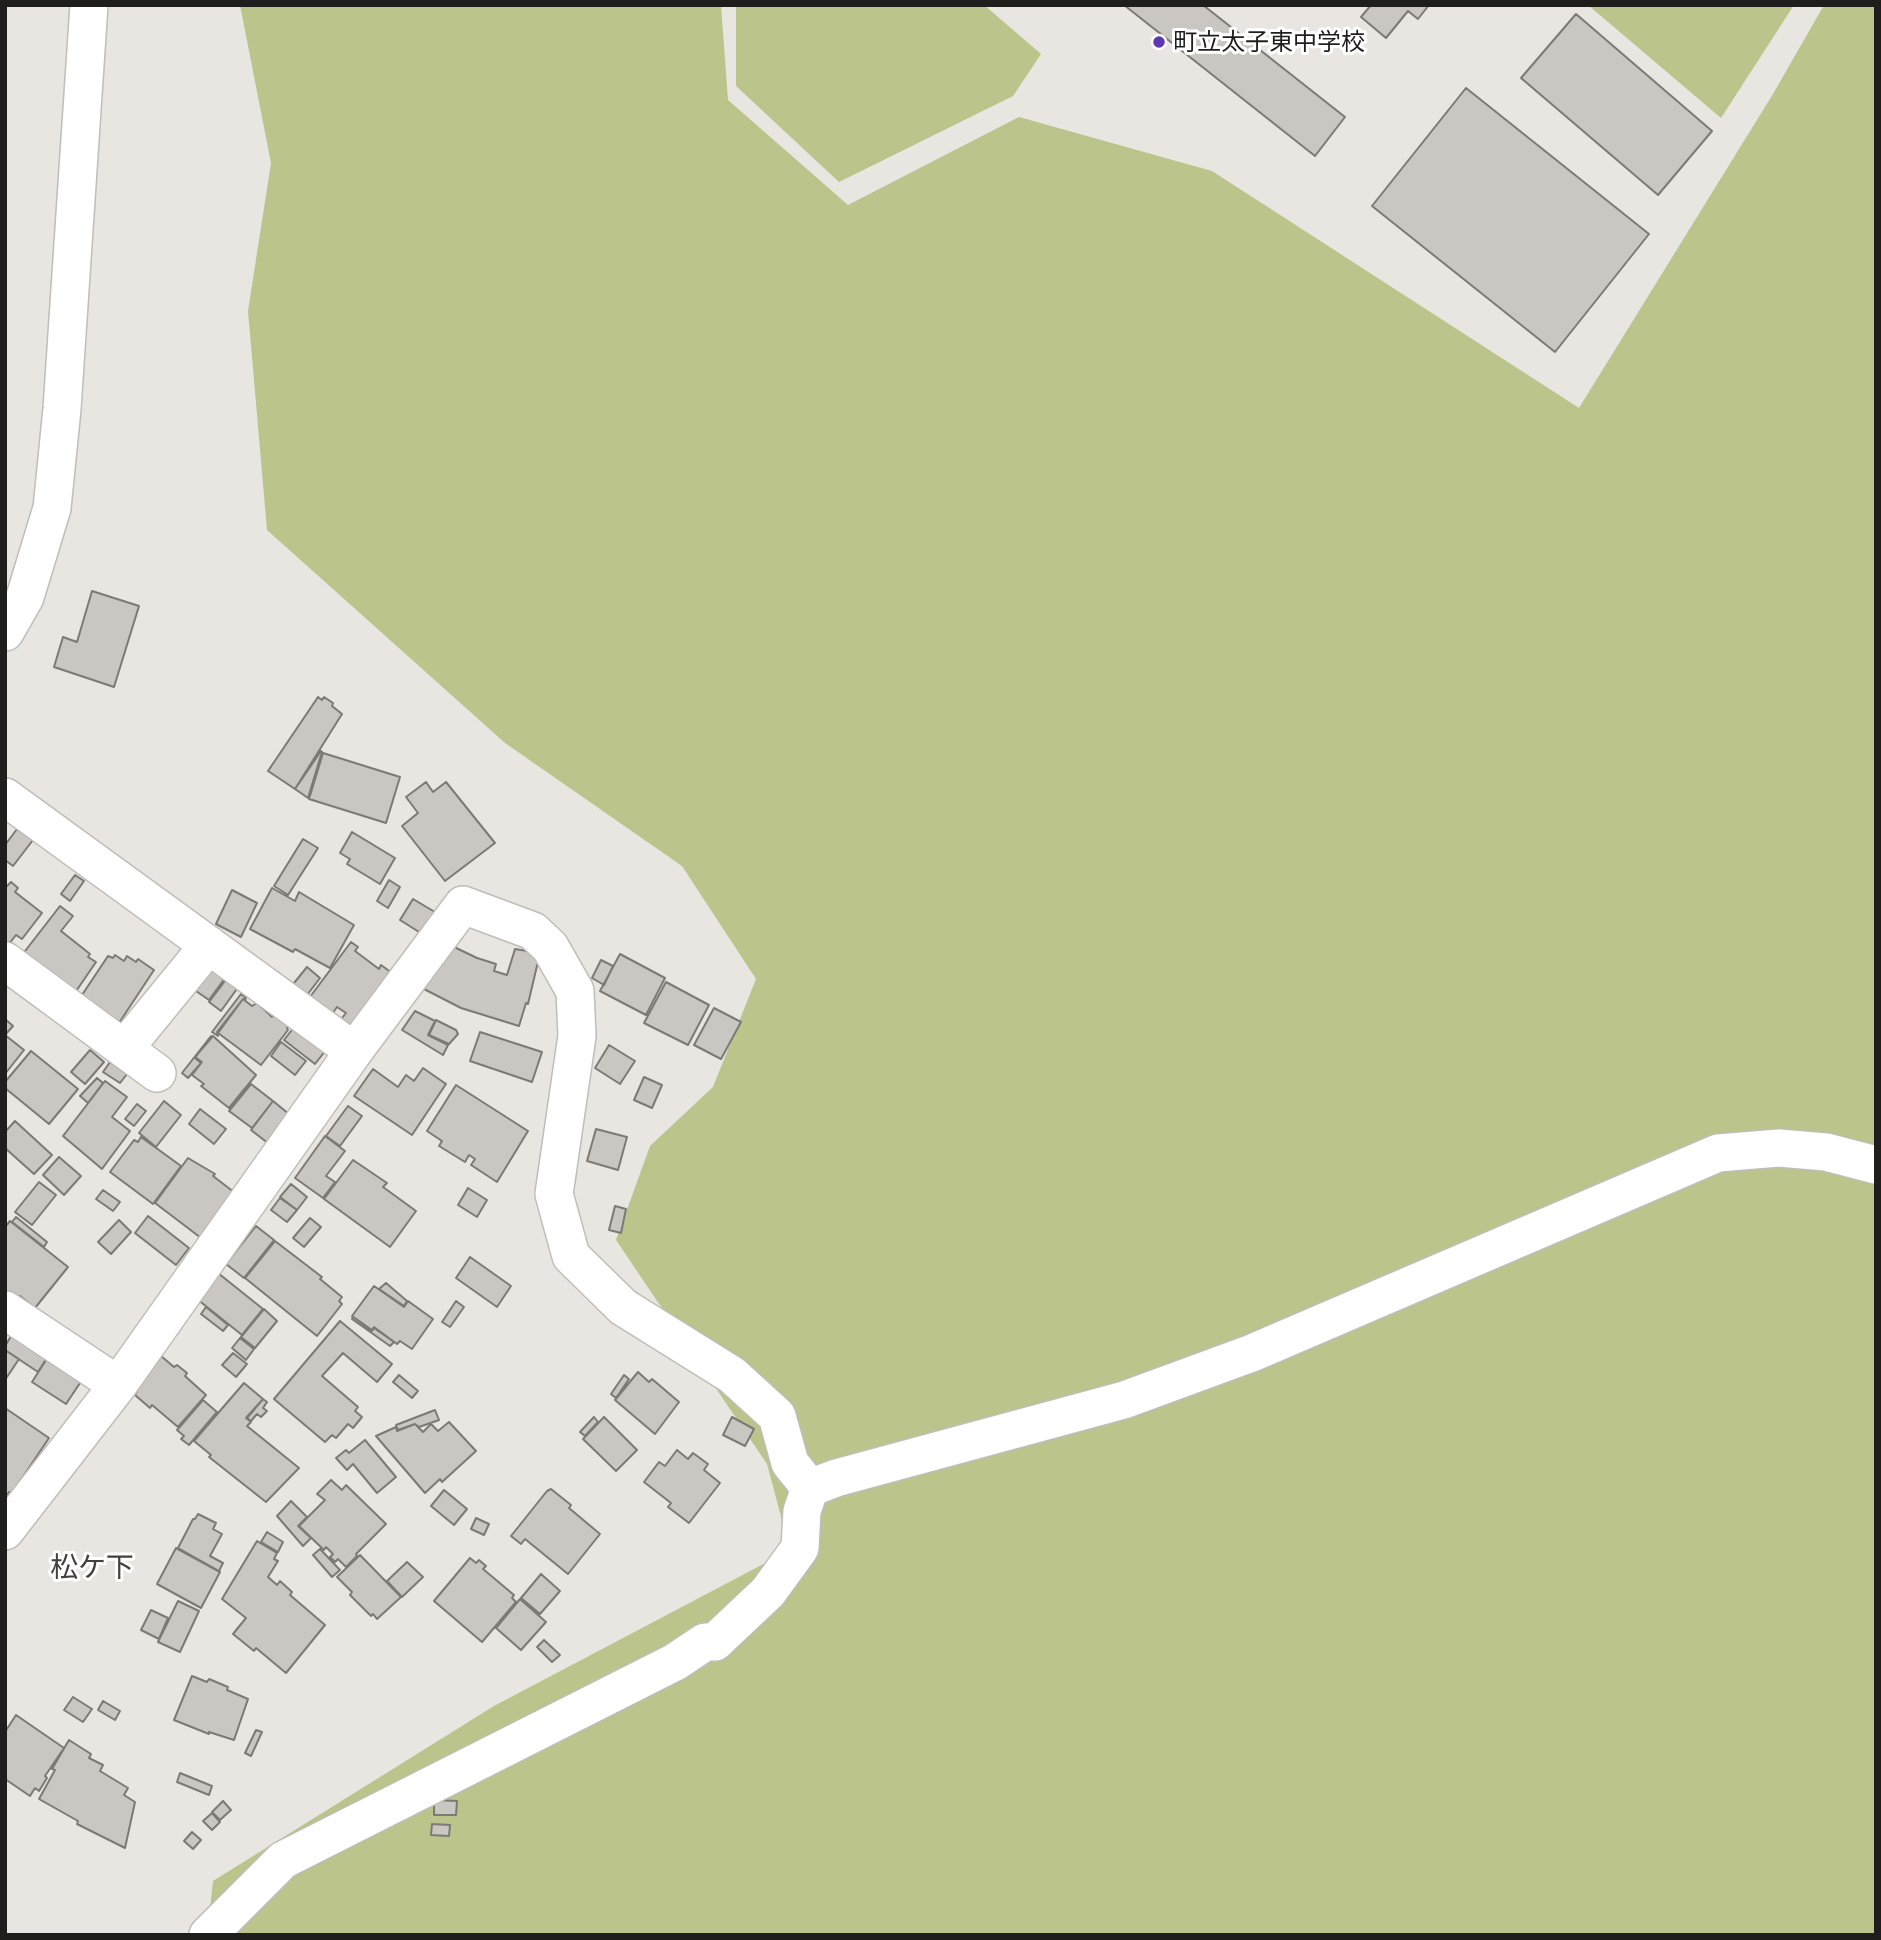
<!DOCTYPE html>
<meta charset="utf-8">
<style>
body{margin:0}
#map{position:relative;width:1881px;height:1940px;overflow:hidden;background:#e9e5e0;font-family:"Golos Text",sans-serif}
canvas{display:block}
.frame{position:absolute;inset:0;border:7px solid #201e1d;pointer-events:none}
</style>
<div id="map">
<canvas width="1881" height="1940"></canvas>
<div class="frame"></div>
</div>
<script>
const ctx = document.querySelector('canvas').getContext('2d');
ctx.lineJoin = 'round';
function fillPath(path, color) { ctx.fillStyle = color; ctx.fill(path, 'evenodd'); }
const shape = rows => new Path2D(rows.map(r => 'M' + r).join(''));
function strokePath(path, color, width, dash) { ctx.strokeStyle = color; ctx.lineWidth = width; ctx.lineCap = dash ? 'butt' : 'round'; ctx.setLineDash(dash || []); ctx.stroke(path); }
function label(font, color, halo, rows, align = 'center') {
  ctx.font = font + ' "Golos Text","Noto Sans JP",sans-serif'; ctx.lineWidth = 6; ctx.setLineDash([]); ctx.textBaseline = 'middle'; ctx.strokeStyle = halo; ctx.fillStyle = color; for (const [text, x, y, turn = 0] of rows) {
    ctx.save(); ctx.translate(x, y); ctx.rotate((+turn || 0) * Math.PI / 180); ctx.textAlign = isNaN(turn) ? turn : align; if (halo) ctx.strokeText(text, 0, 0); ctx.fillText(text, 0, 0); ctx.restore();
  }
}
const green = shape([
 [240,5,721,5,728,100,848,205,1019,117,1212,171,1579,408,1773,94,1824,5,1876,5,1876,1935,207,1935,213,1881,494,1706,790,1550,767,1464,616,1240,650,1146,713,1087,756,979,682,866,505,743,267,530,248,311,271,163],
 [736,5,984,5,1041,54,1013,96,839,182,736,86],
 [1588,5,1794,5,1721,118]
]);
const building = shape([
 [1124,5,1203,5,1345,117,1315,156,1124,5],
 [1371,5,1429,5,1418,19,1408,11,1386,38,1361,17,1371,5],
 [1576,14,1712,131,1658,195,1521,78,1576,14],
 [1466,88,1649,234,1555,352,1372,206,1466,88],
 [92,591,139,606,114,687,54,667,63,637,77,642,92,591],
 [318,697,322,700,324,697,333,703,332,706,342,714,295,789,268,771,318,697],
 [321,751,322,752,308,798,295,789,321,751],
 [323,753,400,777,386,823,309,799,323,753],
 [426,782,433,792,446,782,495,843,445,881,402,826,418,813,406,797,426,782],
 [17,829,33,840,13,866,5,860,5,845,17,829],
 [352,832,395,858,380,884,347,864,350,859,340,853,352,832],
 [303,839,318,848,288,895,274,886,303,839],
 [75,875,84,881,70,901,61,894,75,875],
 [389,880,400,887,388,908,377,901,389,880],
 [11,882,18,888,15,892,42,913,22,939,16,935,5,949,5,885,7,886,11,882],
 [272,888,295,901,299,892,354,925,330,968,295,949,293,952,250,929,272,888],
 [232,890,257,903,241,937,216,924,232,890],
 [413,899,440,915,427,937,400,920,413,899],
 [60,906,73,916,61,931,90,954,88,957,96,962,68,1003,22,955,60,906],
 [351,942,358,947,355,951,379,969,381,965,392,973,360,1038,338,1023,346,1013,337,1007,330,1017,307,1001,351,942],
 [450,945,477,958,496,964,494,971,507,975,515,949,540,953,528,1004,526,1003,519,1026,461,1008,422,988,450,945],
 [620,954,665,978,646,1015,600,991,620,954],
 [115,955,124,961,127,956,136,962,138,959,154,970,119,1023,80,998,108,956,113,958,115,955],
 [601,960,613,966,604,985,592,978,601,960],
 [210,967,225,978,209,1000,193,989,210,967],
 [307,967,320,978,304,999,290,988,307,967],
 [228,977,239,986,221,1011,209,1002,228,977],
 [666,982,709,1005,688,1045,644,1023,666,982],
 [241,994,246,998,245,1000,243,999,232,1013,217,1032,218,1036,212,1032,241,994],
 [243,999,252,1006,257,1003,272,1017,273,1015,289,1026,287,1028,288,1030,261,1065,218,1033,243,999],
 [714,1008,741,1022,721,1059,694,1045,714,1008],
 [415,1011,435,1021,428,1035,448,1045,443,1055,402,1030,415,1011],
 [5,1019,13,1026,5,1035,24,1050,5,1074,5,1019],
 [436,1020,456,1030,458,1034,449,1044,429,1035,436,1020],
 [295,1026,326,1050,315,1064,284,1040,295,1026],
 [480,1032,542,1052,532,1082,470,1061,480,1032],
 [211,1036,195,1058,201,1063,188,1078,182,1073,211,1036],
 [213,1036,256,1075,229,1108,201,1086,204,1084,192,1075,202,1062,195,1057,213,1036],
 [281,1042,306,1061,295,1075,271,1056,281,1042],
 [609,1045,635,1061,620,1084,595,1068,609,1045],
 [90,1050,104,1062,85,1084,71,1072,90,1050],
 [31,1051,78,1089,49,1124,5,1088,5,1082,31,1051],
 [110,1062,127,1074,120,1083,103,1072,110,1062],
 [423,1068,446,1084,412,1135,354,1096,373,1069,398,1087,406,1075,414,1081,423,1068],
 [644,1077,662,1085,652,1108,634,1100,644,1077],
 [97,1078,103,1083,88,1103,80,1096,97,1078],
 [105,1081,127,1097,112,1117,130,1131,102,1169,63,1136,105,1081],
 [251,1084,273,1101,252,1128,229,1111,251,1084],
 [456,1085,528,1131,497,1182,471,1165,475,1159,469,1155,465,1162,439,1146,442,1141,427,1131,456,1085],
 [164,1101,181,1115,156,1147,139,1133,164,1101],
 [273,1101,295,1119,273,1147,251,1130,273,1101],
 [137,1104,146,1111,134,1126,125,1119,137,1104],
 [348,1106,362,1116,340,1146,326,1136,348,1106],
 [200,1109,226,1129,214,1144,189,1124,200,1109],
 [15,1121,52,1155,34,1174,5,1148,5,1132,15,1121],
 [596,1129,627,1137,618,1170,587,1161,596,1129],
 [325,1136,345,1151,326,1176,335,1182,323,1198,295,1178,325,1136],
 [141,1137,181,1166,153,1204,110,1172,134,1140,138,1142,141,1137],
 [59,1157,81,1176,64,1195,43,1175,59,1157],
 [188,1158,215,1174,213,1176,239,1196,205,1241,155,1203,188,1158],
 [353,1160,387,1183,383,1187,416,1211,390,1247,324,1199,353,1160],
 [39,1182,56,1195,32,1225,15,1212,39,1182],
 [291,1184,307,1197,297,1210,280,1197,291,1184],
 [468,1188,487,1200,477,1217,458,1205,468,1188],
 [103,1190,120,1202,113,1211,96,1199,103,1190],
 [280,1198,297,1210,287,1222,271,1210,280,1198],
 [615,1206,626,1209,621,1233,609,1230,615,1206],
 [148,1216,189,1248,176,1265,135,1233,148,1216],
 [16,1217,47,1242,44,1247,12,1222,16,1217],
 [310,1218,321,1227,304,1247,293,1238,310,1218],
 [119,1220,131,1232,111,1254,98,1242,119,1220],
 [10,1221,68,1267,35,1308,20,1296,11,1308,5,1304,5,1227,10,1221],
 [256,1226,274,1240,244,1278,226,1264,256,1226],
 [275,1241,322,1277,320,1279,342,1297,339,1301,342,1304,317,1336,245,1278,275,1241],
 [470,1257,511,1286,497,1307,456,1278,470,1257],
 [218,1273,263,1309,242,1335,197,1299,218,1273],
 [386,1283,407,1301,404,1306,379,1289,386,1283],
 [374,1286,404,1307,408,1301,433,1319,412,1349,400,1341,397,1344,374,1327,372,1330,352,1316,374,1286],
 [456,1301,464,1307,450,1327,442,1322,456,1301],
 [206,1307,228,1325,223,1331,201,1314,206,1307],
 [264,1309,277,1321,255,1348,241,1337,264,1309],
 [353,1317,372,1331,374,1328,394,1342,390,1346,352,1319,353,1317],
 [340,1321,392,1364,377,1382,343,1353,322,1376,358,1407,355,1411,362,1417,353,1428,348,1424,336,1438,332,1435,325,1442,274,1399,340,1321],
 [13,1333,48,1356,38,1372,5,1350,5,1346,13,1333],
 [240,1338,254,1349,246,1360,232,1348,240,1338],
 [5,1350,19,1359,5,1380,5,1350],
 [155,1351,174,1367,177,1365,187,1373,185,1376,206,1395,178,1427,152,1405,150,1408,135,1395,137,1391,127,1384,155,1351],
 [233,1353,247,1364,236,1377,222,1365,233,1353],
 [48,1357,82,1380,66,1404,32,1382,48,1357],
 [638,1372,649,1382,652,1379,679,1402,655,1434,615,1400,638,1372],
 [399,1375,418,1391,412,1398,393,1382,399,1375],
 [624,1375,629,1379,616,1398,611,1394,624,1375],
 [244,1383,263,1399,246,1418,251,1422,247,1426,299,1468,266,1502,209,1457,211,1455,194,1441,244,1383],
 [263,1399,267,1402,263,1408,267,1411,261,1417,257,1414,251,1421,247,1418,263,1399],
 [203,1400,217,1412,189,1445,181,1439,184,1436,177,1430,203,1400],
 [5,1408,49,1438,12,1493,9,1492,7,1495,5,1494,5,1408],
 [435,1410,439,1420,419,1427,415,1424,398,1430,396,1425,435,1410],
 [594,1417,598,1422,585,1436,580,1432,594,1417],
 [604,1417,637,1450,616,1471,583,1439,604,1417],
 [732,1417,754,1429,745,1446,723,1435,732,1417],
 [449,1422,476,1451,442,1482,440,1479,425,1493,376,1436,396,1427,397,1431,415,1424,423,1432,431,1424,438,1431,449,1422],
 [365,1440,396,1477,377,1493,353,1464,347,1470,336,1458,346,1450,349,1453,365,1440],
 [677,1450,688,1459,693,1453,708,1464,704,1470,720,1483,689,1523,668,1507,671,1503,644,1482,659,1462,665,1466,677,1450],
 [331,1480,342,1490,346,1485,386,1524,356,1554,357,1556,346,1567,338,1559,335,1562,330,1557,333,1554,326,1547,324,1550,299,1526,325,1500,317,1494,331,1480],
 [551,1489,571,1505,569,1508,600,1534,568,1574,525,1539,521,1544,511,1536,547,1491,551,1489],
 [444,1490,467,1509,454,1525,431,1506,444,1490],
 [291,1501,307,1517,298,1526,311,1538,303,1546,277,1516,291,1501],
 [198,1514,216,1523,213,1529,222,1534,210,1556,223,1563,219,1571,178,1548,193,1519,195,1519,198,1514],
 [476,1518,489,1524,484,1535,471,1529,476,1518],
 [267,1532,283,1542,278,1552,261,1542,267,1532],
 [257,1541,277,1553,274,1559,278,1561,268,1577,277,1585,280,1581,292,1592,290,1595,325,1625,286,1673,256,1648,254,1651,233,1634,246,1618,222,1599,257,1541],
 [176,1548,220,1572,201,1608,157,1584,176,1548],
 [320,1549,340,1570,332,1577,313,1555,320,1549],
 [360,1555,401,1597,377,1619,373,1614,371,1616,350,1595,352,1592,337,1577,360,1555],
 [470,1558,476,1563,479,1560,486,1566,483,1569,514,1595,512,1598,516,1602,482,1642,434,1601,470,1558],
 [407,1562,423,1577,402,1597,387,1581,407,1562],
 [541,1574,560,1591,540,1614,521,1598,541,1574],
 [520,1599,546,1622,521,1650,496,1628,520,1599],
 [178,1601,199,1611,180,1652,158,1642,178,1601],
 [151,1610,168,1618,159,1639,141,1630,151,1610],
 [544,1640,560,1655,552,1662,537,1647,544,1640],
 [192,1676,207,1682,209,1679,228,1687,227,1690,248,1699,234,1740,209,1732,209,1734,174,1720,192,1676],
 [73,1697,92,1709,83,1722,64,1710,73,1697],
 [103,1701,120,1711,115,1720,98,1710,103,1701],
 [16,1715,64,1748,45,1776,47,1778,39,1791,35,1788,30,1796,5,1779,5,1732,16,1715],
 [256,1730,262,1732,251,1756,245,1753,256,1730],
 [69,1740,91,1754,89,1758,103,1765,100,1771,128,1788,124,1795,135,1802,125,1848,77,1824,78,1821,39,1799,55,1770,52,1769,69,1740],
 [180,1773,212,1786,209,1795,177,1782,180,1773],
 [434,1800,457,1801,456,1815,434,1815,434,1800],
 [223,1801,231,1810,220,1820,212,1812,223,1801],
 [212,1813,220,1822,212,1830,203,1821,212,1813],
 [432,1824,450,1825,449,1836,431,1835,432,1824],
 [192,1832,201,1840,193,1849,184,1841,192,1832]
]);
const street = shape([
 [5,632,25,597,52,508,62,409,89,5],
 [5,797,354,1051],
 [5,961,157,1073],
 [124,1049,209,945],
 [5,1310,118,1385],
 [810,1488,836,1478,1124,1400,1252,1353,1718,1153,1779,1148,1826,1152,1876,1165],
 [5,1531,118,1385,354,1051,463,905,533,931,550,947,575,991,577,1036,554,1194,571,1256,623,1307,732,1375,777,1416,790,1463,810,1488],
 [208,1935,283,1860,675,1662,705,1642,715,1642,768,1592,800,1548,802,1511,810,1488]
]);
const markers = [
 [1159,42,7,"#5e38b0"]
];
const poiNames = [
 ["町立太子東中学校",1173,42]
];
const quarterNames = [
 ["松ケ下",92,1568]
];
fillPath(green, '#bbc48a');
fillPath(building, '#cac6c1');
strokePath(building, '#7d7a75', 2);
strokePath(street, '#c1bdb8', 40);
strokePath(street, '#fff', 37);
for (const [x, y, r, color] of markers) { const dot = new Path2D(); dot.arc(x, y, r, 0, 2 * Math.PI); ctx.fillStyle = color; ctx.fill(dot); strokePath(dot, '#fff', 2.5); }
label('24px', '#201e1d', '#fff', poiNames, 'left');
label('28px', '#44413d', '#fff', quarterNames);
</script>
